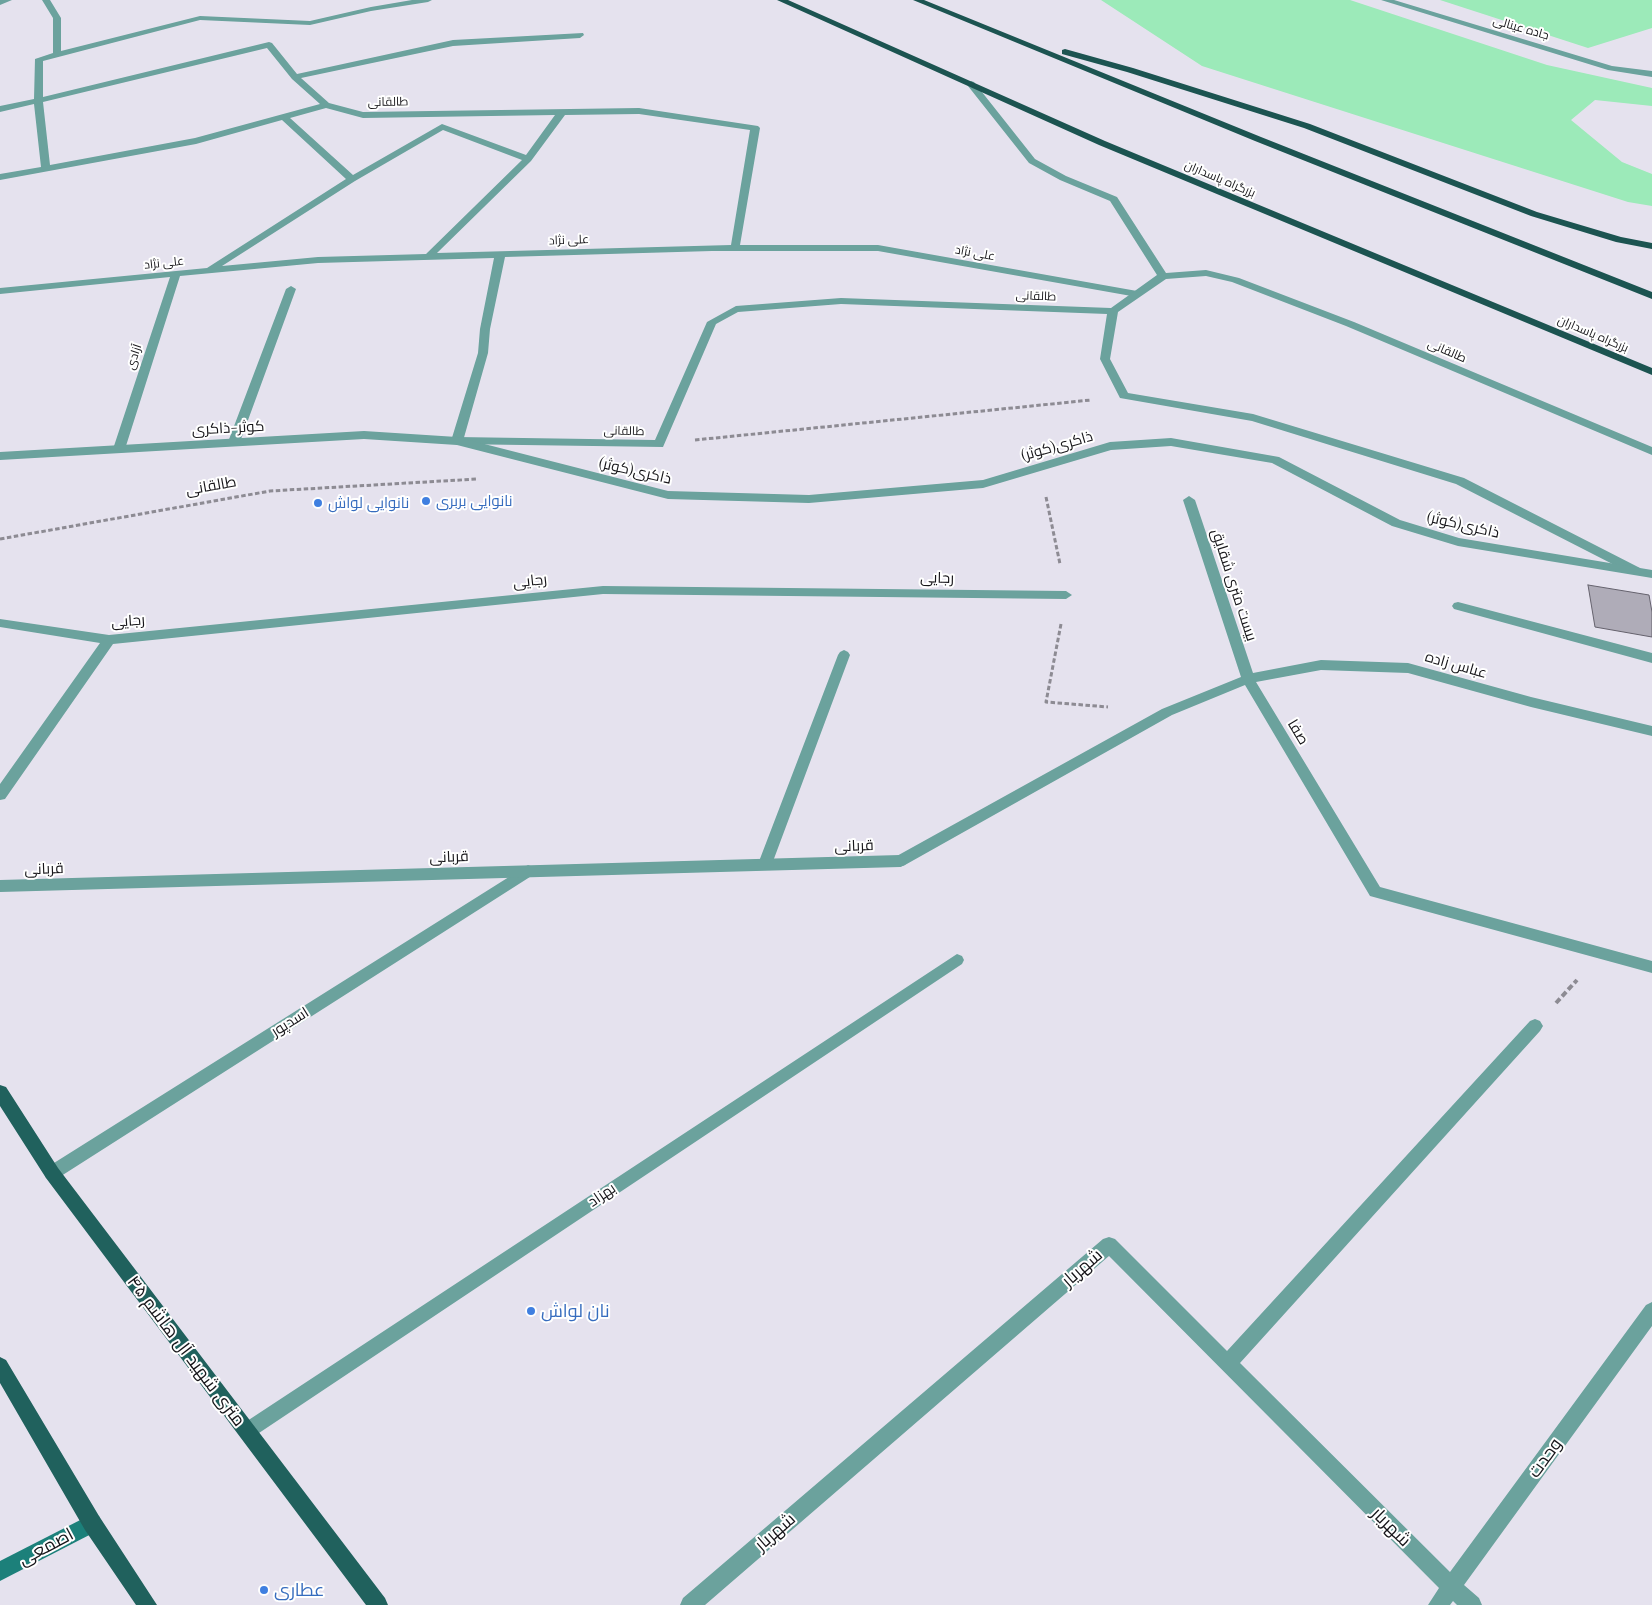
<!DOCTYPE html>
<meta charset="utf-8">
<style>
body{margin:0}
canvas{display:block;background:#e5e2ee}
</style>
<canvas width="1652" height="1605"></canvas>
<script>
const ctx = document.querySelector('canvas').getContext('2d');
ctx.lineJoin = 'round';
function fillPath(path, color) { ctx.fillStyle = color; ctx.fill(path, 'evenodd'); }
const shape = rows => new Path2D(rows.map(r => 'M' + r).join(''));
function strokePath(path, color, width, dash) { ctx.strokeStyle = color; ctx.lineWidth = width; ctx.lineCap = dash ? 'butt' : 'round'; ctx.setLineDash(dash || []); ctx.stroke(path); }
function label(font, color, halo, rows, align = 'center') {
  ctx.font = font + ' "Playfair Display",Cairo,serif'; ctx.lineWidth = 4; ctx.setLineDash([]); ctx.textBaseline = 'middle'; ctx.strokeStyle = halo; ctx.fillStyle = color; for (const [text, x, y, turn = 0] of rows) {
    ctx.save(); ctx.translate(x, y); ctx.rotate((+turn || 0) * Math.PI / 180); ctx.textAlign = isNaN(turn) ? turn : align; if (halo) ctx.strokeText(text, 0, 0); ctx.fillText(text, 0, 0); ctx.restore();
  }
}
const green = shape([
 [1101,0,1350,0,1547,65,1652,88,1652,106,1595,100,1571,120,1622,162,1652,174,1652,206,1628,202,1202,66],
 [1440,0,1652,0,1652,28,1588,48]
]);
const building = shape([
 [1588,585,1649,595,1652,612,1652,637,1595,627,1588,585]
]);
const pathFar1 = shape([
 [695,440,1091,400],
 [1046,497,1060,564],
 [0,539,270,491,477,479],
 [1061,624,1046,702,1108,707]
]);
const path = shape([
 [1556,1003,1577,980]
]);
const service = shape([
 [0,0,12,0,0,5,0,0],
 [42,0,50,0,61,18,61,51,200,16,310,21,371,7,412,0,432,0,428,2,371,11,310,25,200,20,43,61,43,97,269,42,272,43,297,74,453,40,583,33,584,35,580,38,453,46,301,78,329,103,363,112,639,108,758,126,760,128,740,245,878,245,1137,291,1142,294,1137,297,878,251,712,251,505,257,490,329,488,353,463,441,457,445,451,441,478,353,480,329,494,258,318,263,180,276,125,449,119,453,113,449,170,277,0,294,0,288,207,268,346,179,282,120,196,144,0,180,0,174,41,167,34,104,0,112,0,106,34,99,35,59,53,53,53,18,42,0],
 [267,48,292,79,320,104,195,138,50,165,43,102,267,48],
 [326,108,363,118,555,115,526,155,442,124,353,175,290,118,326,108],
 [639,114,750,130,731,245,437,253,531,161,565,115,639,114],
 [443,130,522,160,426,254,318,257,222,266,355,181,443,130],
 [291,286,296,289,240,442,234,446,230,445,228,442,286,289,291,286],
 [1189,496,1195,500,1253,673,1321,660,1408,663,1531,697,1652,726,1652,736,1531,707,1408,673,1321,670,1256,682,1380,887,1652,961,1652,973,1370,896,1245,685,1172,715,905,865,900,867,895,865,893,861,895,857,1162,709,1241,677,1183,500,1189,496],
 [603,586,1066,591,1072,595,1066,599,603,594,113,644,5,799,0,800,0,784,100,643,0,627,0,619,109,635,603,586],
 [1458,602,1652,653,1652,663,1454,609,1452,606,1454,603,1458,602],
 [844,650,848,652,850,655,772,864,770,868,765,870,760,868,758,864,838,655,840,652,844,650],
 [528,865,533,867,535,871,533,875,58,1178,52,1181,46,1178,44,1173,46,1168,528,865],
 [1535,1019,1540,1021,1543,1026,1540,1031,1240,1363,1450,1572,1646,1305,1652,1302,1652,1326,1464,1585,1479,1598,1482,1605,1457,1605,1453,1601,1450,1605,1428,1605,1439,1588,1109,1256,705,1605,680,1605,683,1598,1103,1239,1109,1237,1115,1239,1227,1351,1530,1021,1535,1019]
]);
const minor = shape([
 [1381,0,1394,0,1612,66,1652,71,1652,77,1608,70,1381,0],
 [971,81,974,82,1035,159,1066,176,1117,197,1166,273,1206,270,1239,278,1354,322,1652,447,1652,455,1346,326,1232,282,1206,276,1166,279,1118,312,1110,359,1128,393,1253,414,1464,478,1640,568,1642,571,1640,574,1632,574,1456,484,1252,421,1120,398,1100,359,1107,314,841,304,738,312,716,324,663,447,453,444,451,441,457,437,655,440,707,322,736,306,841,298,1111,308,1157,275,1110,201,1060,180,1029,163,968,86,967,84,971,81],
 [900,855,905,857,907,861,905,865,900,867,0,892,0,880,900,855],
 [957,954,962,956,964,960,962,964,253,1437,247,1440,241,1437,238,1431,241,1425,957,954]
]);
const tertiary = shape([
 [364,431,457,437,668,491,809,495,983,480,1110,442,1171,438,1279,457,1400,520,1459,538,1652,570,1652,578,1458,546,1392,526,1272,463,1171,446,1111,450,983,488,809,503,668,499,457,445,364,439,0,460,0,452,364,431]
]);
const secondary = shape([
 [92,1514,99,1516,101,1523,99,1530,0,1581,0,1561,92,1514]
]);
const primary = shape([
 [0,1085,6,1087,58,1168,385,1598,388,1605,366,1605,46,1178,0,1106,0,1085],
 [0,1357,6,1360,99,1516,157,1605,136,1605,85,1530,0,1383,0,1357]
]);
const trunk = shape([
 [777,0,788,0,1105,141,1652,368,1652,375,1099,145,777,0],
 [913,0,924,0,1261,137,1652,292,1652,299,1255,141,913,0],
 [1065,49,1133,68,1310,124,1537,212,1621,237,1652,243,1652,249,1616,242,1531,216,1304,128,1127,72,1062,54,1062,50,1065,49]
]);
const markers = [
 [426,501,5,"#3f7fe0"],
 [318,503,5,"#3f7fe0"],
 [531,1311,5,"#3f7fe0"],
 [264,1590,5,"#3f7fe0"]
];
const farStreetnames = [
 ["جاده عینالی",1521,28,16],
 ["طالقانی",388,102,-1],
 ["بزرگراه پاسداران",1220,179,23],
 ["علی نژاد",569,240,-2],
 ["علی نژاد",975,253,10],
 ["علی نژاد",164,263,-6],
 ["طالقانی",1036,296,2],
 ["بزرگراه پاسداران",1593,334,23],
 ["طالقانی",1447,351,23],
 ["آزادی",134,357,-72],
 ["طالقانی",624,431,1]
];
const streetNames = [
 ["کوثر-ذاکری",228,428,-3],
 ["ذاکری(کوثر)",1057,446,-16],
 ["ذاکری(کوثر)",635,471,13],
 ["طالقانی",211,486,-10],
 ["ذاکری(کوثر)",1463,525,13],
 ["رجایی",937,578,1],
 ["رجایی",530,581,-6],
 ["بیست متری شقایق",1234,585,72],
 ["رجایی",128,621,-4],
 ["عباس زاده",1456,665,16],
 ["صفا",1298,732,59],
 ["قربانی",854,846,-2],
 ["قربانی",449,857,-2],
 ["قربانی",44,869,-2],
 ["اسدپور",290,1022,-32],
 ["بهزاد",602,1195,-34]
];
const shopNames = [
 ["نانوایی بربری",436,501],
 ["نانوایی لواش",328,503]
];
const nearStreetnames = [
 ["شهریار",1082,1268,-41],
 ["۴۵ متری شهید آل هاشم",186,1351,53],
 ["وحدت",1545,1458,-54],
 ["شهریار",1391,1527,45],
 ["شهریار",775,1532,-41],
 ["اصمعی",46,1547,-28]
];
const nearShopnames = [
 ["نان لواش",541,1311],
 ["عطاری",274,1590]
];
fillPath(green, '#9ceab9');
fillPath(building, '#afacb8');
strokePath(building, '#65626d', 1);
strokePath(pathFar1, '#8d8b93', 3, [4.5, 2.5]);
strokePath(path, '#8d8b93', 4, [6, 3]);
fillPath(service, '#6ba29d');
fillPath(minor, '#6ba29d');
fillPath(tertiary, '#6ba29d');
fillPath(secondary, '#1c807a');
fillPath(primary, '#20615d');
fillPath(trunk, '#1c5451');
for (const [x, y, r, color] of markers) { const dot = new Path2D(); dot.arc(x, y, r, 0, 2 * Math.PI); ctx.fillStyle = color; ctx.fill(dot); strokePath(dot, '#fff', 2); }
label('12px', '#161519', '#fff', farStreetnames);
label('15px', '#161519', '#fff', streetNames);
label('15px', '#366cbe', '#fff', shopNames, 'left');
label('18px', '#161519', '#fff', nearStreetnames);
label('18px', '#366cbe', '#fff', nearShopnames, 'left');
</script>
